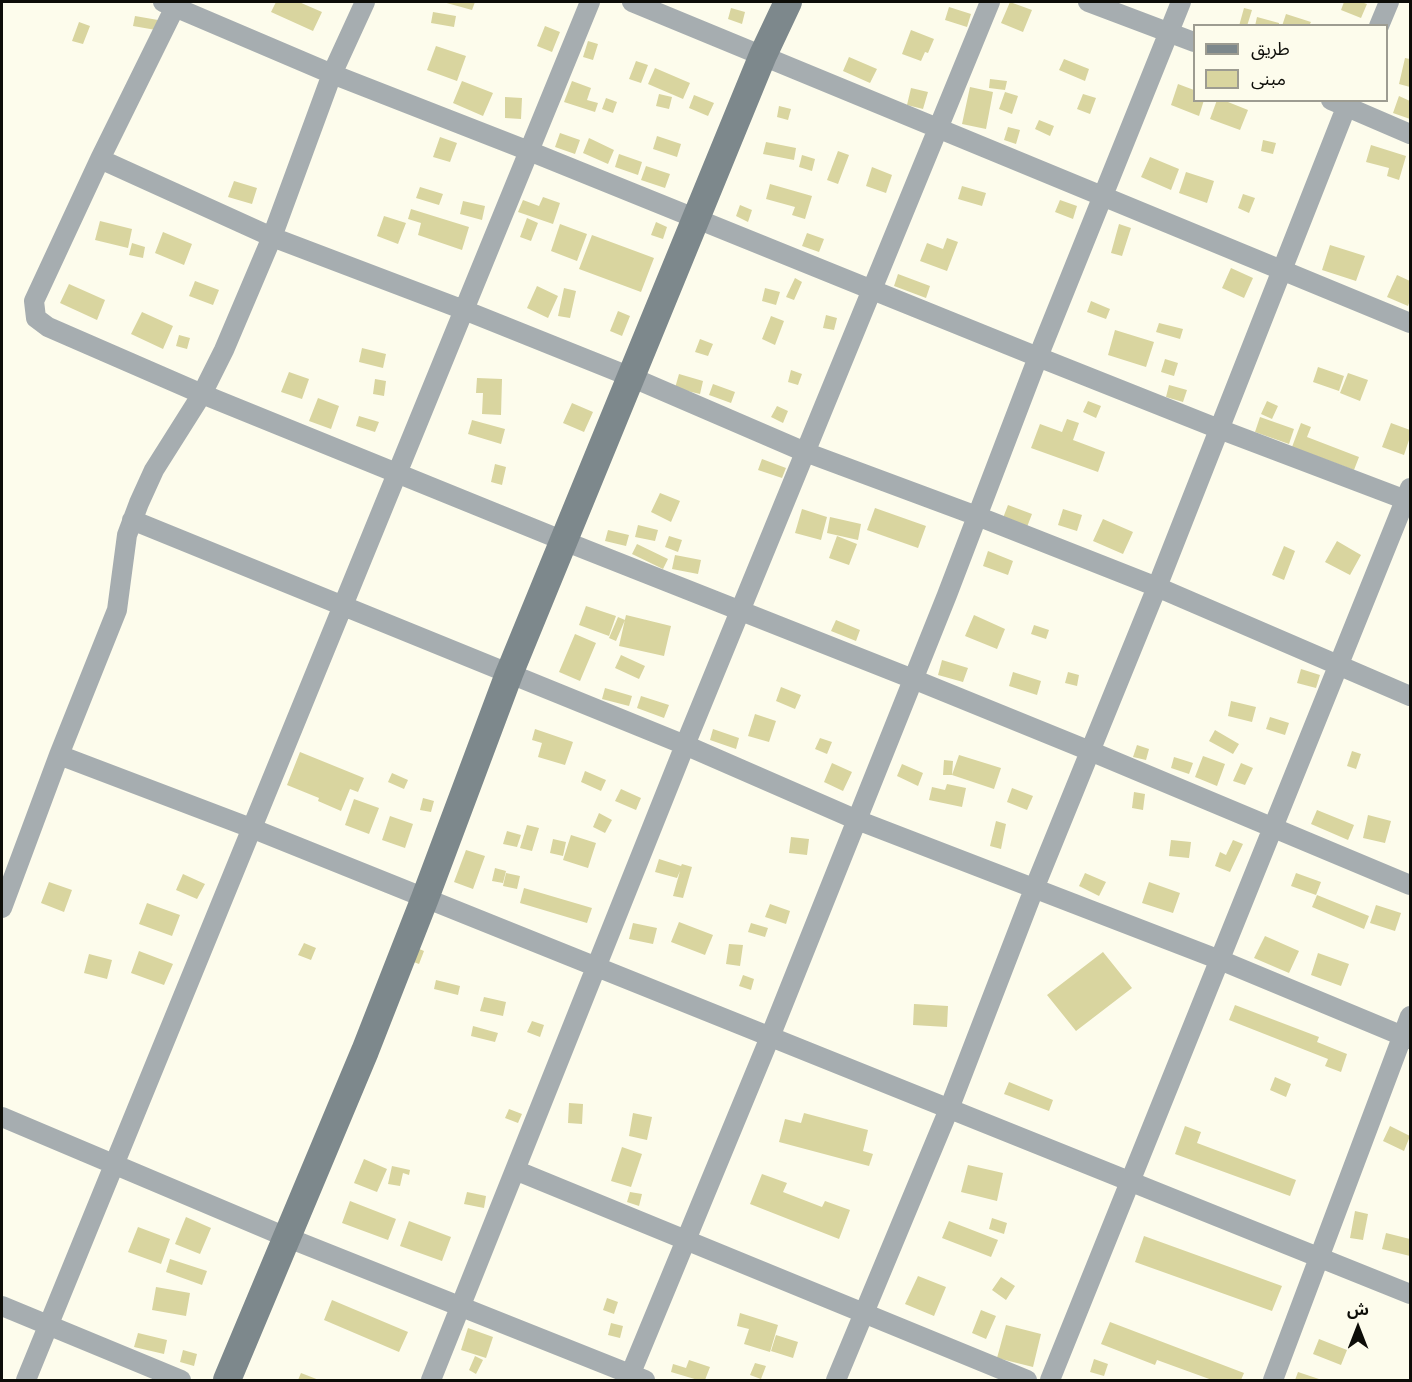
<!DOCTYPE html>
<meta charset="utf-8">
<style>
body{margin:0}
#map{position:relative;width:1412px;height:1382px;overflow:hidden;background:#fdfcec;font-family:"Nunito Sans","Noto Sans Arabic",sans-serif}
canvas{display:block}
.frame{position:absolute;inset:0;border:3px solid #0d0d08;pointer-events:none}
.legend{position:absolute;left:1193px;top:24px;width:195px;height:78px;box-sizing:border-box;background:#fdfcec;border:2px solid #9d9c91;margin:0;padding:8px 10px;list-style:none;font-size:18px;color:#0d0d08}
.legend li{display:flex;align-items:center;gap:12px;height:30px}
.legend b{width:30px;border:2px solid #9d9c91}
.north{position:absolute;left:1328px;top:1298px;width:60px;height:60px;-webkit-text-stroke:4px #fdfcec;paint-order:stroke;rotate:0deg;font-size:16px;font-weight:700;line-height:24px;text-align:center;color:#0d0d08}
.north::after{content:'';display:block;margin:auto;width:21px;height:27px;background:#0d0d08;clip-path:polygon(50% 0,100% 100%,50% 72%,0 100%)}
</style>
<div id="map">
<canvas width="1412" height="1382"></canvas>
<div class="frame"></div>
<ul class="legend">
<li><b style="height:8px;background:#7d888c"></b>طريق</li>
<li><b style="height:16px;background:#d9d59f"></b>مبنى</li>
</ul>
<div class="north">ش</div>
</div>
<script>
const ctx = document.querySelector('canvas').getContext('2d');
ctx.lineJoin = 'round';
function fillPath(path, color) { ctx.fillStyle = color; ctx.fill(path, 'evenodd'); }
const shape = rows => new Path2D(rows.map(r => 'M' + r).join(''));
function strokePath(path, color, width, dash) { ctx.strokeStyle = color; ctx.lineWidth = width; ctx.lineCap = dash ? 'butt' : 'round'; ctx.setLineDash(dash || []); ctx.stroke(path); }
const building = shape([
 [276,2,299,2,322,12,313,31,271,12],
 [443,2,475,2,472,10],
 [1010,2,1032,10,1023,32,1001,23],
 [1344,2,1361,2,1367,4,1361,18,1341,10],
 [949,7,971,14,967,27,945,20],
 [731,8,745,12,742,24,728,19],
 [1244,8,1252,10,1247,26,1239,26],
 [433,12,456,16,454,27,431,23],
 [1286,14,1311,22,1309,26,1282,26],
 [135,16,158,20,156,30,133,26],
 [1257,17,1279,23,1279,26,1255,26],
 [79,22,90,26,83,44,72,41],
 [545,26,560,32,552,52,537,46],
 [911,30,934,39,928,53,925,52,921,61,902,54],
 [588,41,598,44,593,60,583,57],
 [436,46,466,56,457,81,427,70],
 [849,57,877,69,870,83,843,71],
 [1405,58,1410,59,1410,87,1399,84],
 [1064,59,1089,69,1085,81,1059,70],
 [636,61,648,65,641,83,629,79],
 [655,68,690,83,683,99,648,84],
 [990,79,1007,81,1005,90,989,88],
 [462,81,493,93,483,116,453,103],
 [572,81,591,88,587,100,598,103,595,112,564,102],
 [1178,84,1194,90,1194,100,1204,100,1199,116,1171,105],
 [970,87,993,92,986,129,962,124],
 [911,88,928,92,923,109,907,105],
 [1005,92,1018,96,1012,114,999,109],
 [659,94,672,97,669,109,656,106],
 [1083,94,1096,98,1090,114,1077,109],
 [694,95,714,103,708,116,689,108],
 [1399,96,1410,101,1410,119,1393,113],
 [505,97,522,98,521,119,505,118],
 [606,98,617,102,613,113,602,109],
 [1217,100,1223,100,1248,110,1240,130,1210,119],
 [779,106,791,109,788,120,777,117],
 [1039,120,1054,126,1050,136,1035,129],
 [1008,127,1020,130,1016,144,1004,140],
 [560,133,580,140,575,154,555,147],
 [657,136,681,144,677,157,653,149],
 [440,137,457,143,450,162,433,157],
 [589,138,614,150,608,164,583,153],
 [1263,140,1276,143,1273,154,1261,151],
 [766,142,796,148,794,160,763,154],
 [1371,145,1406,156,1399,180,1387,176,1389,168,1366,162],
 [838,151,849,155,838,184,827,180],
 [619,154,642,162,638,175,615,167],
 [802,155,815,159,812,171,799,167],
 [1150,157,1179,169,1171,190,1141,177],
 [646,166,670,174,665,188,641,180],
 [872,167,892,175,886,193,866,186],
 [1186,172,1214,181,1207,203,1179,193],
 [234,181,257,188,252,204,228,197],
 [770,184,812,196,805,219,792,215,795,207,766,199],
 [962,186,986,193,982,206,958,199],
 [420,187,443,194,439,205,416,198],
 [1243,194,1255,198,1249,213,1238,208],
 [543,197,560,203,553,224,518,212,523,200,539,206],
 [1060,200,1077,206,1073,219,1055,212],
 [463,201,485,206,482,220,460,214],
 [740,205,752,210,748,222,736,216],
 [411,209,469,227,462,250,418,235,421,223,408,219],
 [384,216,406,223,398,244,377,236],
 [527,218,538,223,531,241,520,237],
 [100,221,132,229,128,248,95,240],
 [656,222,667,227,663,239,651,235],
 [560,224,587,234,577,261,551,251],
 [1119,224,1131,228,1122,256,1111,253],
 [163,232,192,244,184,265,155,253],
 [807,233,824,239,819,252,802,246],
 [592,235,654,258,641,292,579,269],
 [947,238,958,242,947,271,920,261,927,243,943,249],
 [132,243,145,247,143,258,129,255],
 [1330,245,1365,256,1356,281,1322,270],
 [1231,268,1253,278,1244,298,1222,288],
 [898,274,930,286,926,298,894,286],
 [1397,275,1410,281,1410,300,1408,306,1387,297],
 [795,278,802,282,794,300,786,297],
 [195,281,219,290,213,305,189,296],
 [69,284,105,300,97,320,60,303],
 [537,286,558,296,548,318,527,308],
 [564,288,576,291,570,318,558,316],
 [765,288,780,292,776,305,762,301],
 [1091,301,1110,309,1106,319,1087,312],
 [618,311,630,316,622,336,610,331],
 [142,312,173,326,163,349,131,334],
 [826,315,837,318,834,330,823,328],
 [771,316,784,321,775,345,762,339],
 [1159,323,1183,329,1180,339,1156,332],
 [1115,330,1154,342,1146,367,1108,355],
 [179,335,190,338,187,349,176,346],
 [700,339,713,344,708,356,695,352],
 [362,348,386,354,383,368,359,362],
 [1165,359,1178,363,1174,376,1161,372],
 [1318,367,1344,376,1339,391,1313,382],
 [791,370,802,374,798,385,788,382],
 [289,372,309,379,302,399,281,392],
 [1348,373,1368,380,1360,401,1340,393],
 [679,374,703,381,700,394,675,388],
 [477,378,502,379,501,415,482,414,483,393,476,393],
 [375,379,386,381,384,396,373,394],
 [713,384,735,392,731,403,709,395],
 [1169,385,1187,390,1183,402,1166,397],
 [318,398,339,406,331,429,309,421],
 [1088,401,1101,406,1096,418,1083,412],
 [1267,401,1278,406,1272,419,1261,414],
 [572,403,593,412,584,432,563,423],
 [777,406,788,411,783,423,771,417],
 [359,416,379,422,375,432,356,426],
 [1260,417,1294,429,1289,444,1255,432],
 [1067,419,1079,423,1073,440,1105,452,1098,472,1031,448,1040,424,1062,432],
 [472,420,505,429,501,444,468,434],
 [1301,423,1311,427,1307,437,1359,457,1354,470,1292,447],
 [1391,423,1410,430,1410,437,1404,455,1382,447],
 [762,459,786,468,782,478,758,470],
 [495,464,506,467,502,485,491,482],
 [660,493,680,501,671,522,651,512],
 [1008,505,1032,514,1027,527,1003,518],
 [875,508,926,526,918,548,867,530],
 [802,509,827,517,821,540,795,533],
 [1063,509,1082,515,1077,531,1058,525],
 [830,517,861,524,858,540,827,533],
 [1103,519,1133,532,1123,554,1093,541],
 [638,525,658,530,655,541,635,537],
 [608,530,629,535,626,546,605,541],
 [669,536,682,540,678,552,665,547],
 [837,536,857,544,849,565,829,558],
 [1337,541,1361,555,1350,575,1325,562],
 [637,544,668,559,663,569,632,554],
 [1284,546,1295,551,1284,580,1272,575],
 [988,551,1013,561,1008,575,983,566],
 [675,555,701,560,698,574,672,569],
 [586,606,616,616,609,636,579,625],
 [626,615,671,626,664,656,619,646],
 [974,615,1005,629,997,649,965,636],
 [618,617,625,620,616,641,609,638],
 [836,620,860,630,856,641,831,631],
 [1034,625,1049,630,1046,639,1031,634],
 [575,634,596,643,580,681,559,672],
 [621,655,645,666,639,679,615,668],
 [942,660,968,668,963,682,938,675],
 [1301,669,1320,675,1316,688,1297,683],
 [1013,672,1041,681,1037,695,1009,686],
 [1068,672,1079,675,1077,686,1065,683],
 [781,687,801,695,795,709,776,701],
 [605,688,632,696,629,706,602,699],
 [641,696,669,705,664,718,637,708],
 [1231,701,1256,707,1252,722,1228,716],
 [755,714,776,721,769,742,748,736],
 [1270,717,1289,723,1285,735,1266,729],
 [535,729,573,742,565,765,538,757,542,743,532,740],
 [713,729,739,738,736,749,710,740],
 [1215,730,1239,744,1233,754,1209,741],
 [820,738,832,742,827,754,815,749],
 [1137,745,1149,749,1146,760,1133,757],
 [1352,751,1361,754,1356,769,1347,766],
 [300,752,364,778,358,792,350,789,341,811,318,801,319,798,287,785],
 [959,755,1001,768,994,789,952,775,943,775,944,760,953,761,952,775],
 [1203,756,1225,764,1217,786,1195,777],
 [1174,757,1193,763,1189,774,1171,768],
 [832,763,852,772,843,791,824,782],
 [1241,763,1253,768,1245,785,1233,781],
 [902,764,923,773,918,786,897,776],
 [585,771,606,780,601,791,581,782],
 [392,773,408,780,404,789,388,782],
 [947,784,966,788,962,807,929,800,932,787,945,790],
 [1012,788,1033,796,1027,810,1007,802],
 [621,789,641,798,636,810,615,801],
 [1134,792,1145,794,1143,810,1132,808],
 [423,798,434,801,431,812,420,810],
 [354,799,379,808,369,834,345,825],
 [1317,810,1354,825,1348,840,1311,824],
 [599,813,612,820,605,833,593,827],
 [1368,815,1391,821,1385,843,1363,838],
 [390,816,413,824,405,848,382,840],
 [996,821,1006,824,1001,849,990,846],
 [527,825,539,828,532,851,520,848],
 [507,831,521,835,517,847,503,844],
 [571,835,596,843,588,868,563,860],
 [791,837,809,839,807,855,789,853],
 [553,839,566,842,563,856,550,853],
 [1171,840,1191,842,1189,858,1169,856],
 [1233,840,1243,844,1230,872,1215,866,1220,852,1226,855],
 [466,850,485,856,473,889,454,882],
 [659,859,681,866,682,864,692,867,683,898,673,896,680,871,677,878,655,872],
 [495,868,506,871,503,883,492,881],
 [506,873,520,876,517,889,503,886],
 [1085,873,1106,882,1099,896,1079,886],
 [1296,873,1321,882,1316,895,1291,886],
 [183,874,205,884,197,899,176,890],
 [49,882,72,890,64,912,41,903],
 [1149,882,1180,893,1173,913,1142,903],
 [524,888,592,908,587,923,520,903],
 [1317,895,1369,916,1364,929,1312,907],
 [147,903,180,915,172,936,139,924],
 [770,904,790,911,786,924,765,917],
 [1376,905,1401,913,1395,931,1370,923],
 [679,922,713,935,705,955,671,942],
 [633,923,657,928,653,944,629,939],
 [751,923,768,928,765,937,748,932],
 [1265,936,1299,951,1289,973,1254,958],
 [304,943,316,948,311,960,298,955],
 [729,944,743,945,740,966,726,964],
 [417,948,424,951,419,964,411,961],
 [139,951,173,964,164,985,131,973],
 [1103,952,1132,988,1076,1031,1047,995],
 [1318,953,1349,964,1341,986,1311,975],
 [89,954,112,960,107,979,84,973],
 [743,975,754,979,751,990,739,986],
 [436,980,460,986,458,995,434,989],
 [484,997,506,1002,503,1016,480,1011],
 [914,1004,948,1006,947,1027,913,1025],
 [1235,1005,1319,1037,1317,1042,1347,1054,1341,1072,1325,1066,1328,1059,1229,1020],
 [532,1021,544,1025,540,1037,527,1032],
 [473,1026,498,1033,495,1042,471,1036],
 [1275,1077,1291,1084,1286,1097,1270,1090],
 [1009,1082,1053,1100,1049,1111,1004,1094],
 [569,1103,583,1104,582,1124,568,1123],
 [509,1109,522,1114,518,1123,505,1118],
 [633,1113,652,1117,647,1140,629,1136],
 [804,1113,868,1130,863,1151,873,1154,869,1166,779,1142,785,1119,801,1123],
 [1185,1126,1201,1132,1197,1143,1296,1180,1290,1196,1175,1154],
 [1390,1126,1410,1136,1404,1151,1383,1141],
 [622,1147,642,1154,631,1187,611,1181],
 [364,1159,387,1169,377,1192,354,1183],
 [968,1165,1003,1173,997,1201,961,1192],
 [392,1166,410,1170,409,1175,403,1173,400,1186,388,1184],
 [762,1174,787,1183,783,1192,822,1207,825,1201,850,1210,839,1239,750,1204],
 [467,1192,486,1196,484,1208,464,1204],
 [630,1192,642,1194,639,1206,627,1202],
 [350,1201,396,1219,388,1240,342,1223],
 [1355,1211,1368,1214,1363,1240,1350,1238],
 [186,1217,211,1228,200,1254,175,1244],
 [992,1218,1007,1223,1004,1234,989,1229],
 [409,1221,451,1237,442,1261,400,1246],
 [949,1221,998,1240,991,1257,942,1238],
 [138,1227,170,1239,161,1264,128,1252],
 [1386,1233,1410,1239,1410,1256,1382,1249],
 [1144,1236,1282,1286,1272,1311,1135,1262],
 [170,1259,207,1271,202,1285,166,1272],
 [918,1276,946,1287,934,1316,905,1304],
 [1001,1277,1015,1286,1006,1300,992,1290],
 [156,1287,190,1293,186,1316,152,1310],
 [607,1298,618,1302,614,1314,603,1310],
 [332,1300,408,1332,399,1352,324,1320],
 [981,1310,996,1316,986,1339,972,1333],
 [740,1313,778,1325,770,1352,744,1344,749,1329,737,1326],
 [1110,1322,1244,1373,1241,1380,1212,1380,1157,1360,1155,1365,1101,1344],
 [611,1323,623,1326,620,1338,608,1335],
 [1006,1325,1041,1334,1033,1367,997,1358],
 [468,1328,493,1337,486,1358,461,1350],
 [138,1333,167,1340,164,1354,134,1347],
 [776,1335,798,1342,793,1358,771,1351],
 [1319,1339,1347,1350,1341,1365,1313,1354],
 [183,1350,197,1354,194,1366,180,1362],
 [475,1356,483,1360,476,1374,469,1370],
 [1094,1359,1108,1364,1104,1376,1090,1372],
 [689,1360,710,1367,705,1380,698,1380,671,1372,673,1364,686,1368],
 [755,1363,766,1366,761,1379,750,1375],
 [1298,1372,1322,1380,1295,1380],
 [301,1373,319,1380,298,1380]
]);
const minor = shape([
 [163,2,332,74,529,151,1038,357,1219,429,1406,500],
 [632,2,1410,323],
 [1088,2,1194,42],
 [175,7,100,159,34,301,36,318,48,327,202,394,564,541,913,679,1090,751,1410,885],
 [1379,26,1389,2],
 [1331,100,1410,134],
 [100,159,272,237,464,310,631,377,805,452,977,516,1157,587,1410,696],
 [132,520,685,745,857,820,1220,960,1410,1039],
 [59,755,251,828,1410,1294],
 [2,908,59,755,117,610,127,535,139,503,154,470,202,394,224,350,272,237,332,74,365,2],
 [2,1117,286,1237,645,1380],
 [515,1170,1027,1380],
 [2,1306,181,1380],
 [26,1380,590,2],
 [431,1380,685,745,990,2],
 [628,1380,770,1037,947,595,1038,357,1181,2],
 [836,1380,949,1109,1034,889,1157,587,1349,100],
 [1050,1380,1410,488],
 [1273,1380,1410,1016]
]);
const secondary = shape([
 [227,1380,365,1051,425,898,509,674,763,55,788,2]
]);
fillPath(building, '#d9d59f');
strokePath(minor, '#a6adb0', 20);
strokePath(secondary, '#7d888c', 28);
</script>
